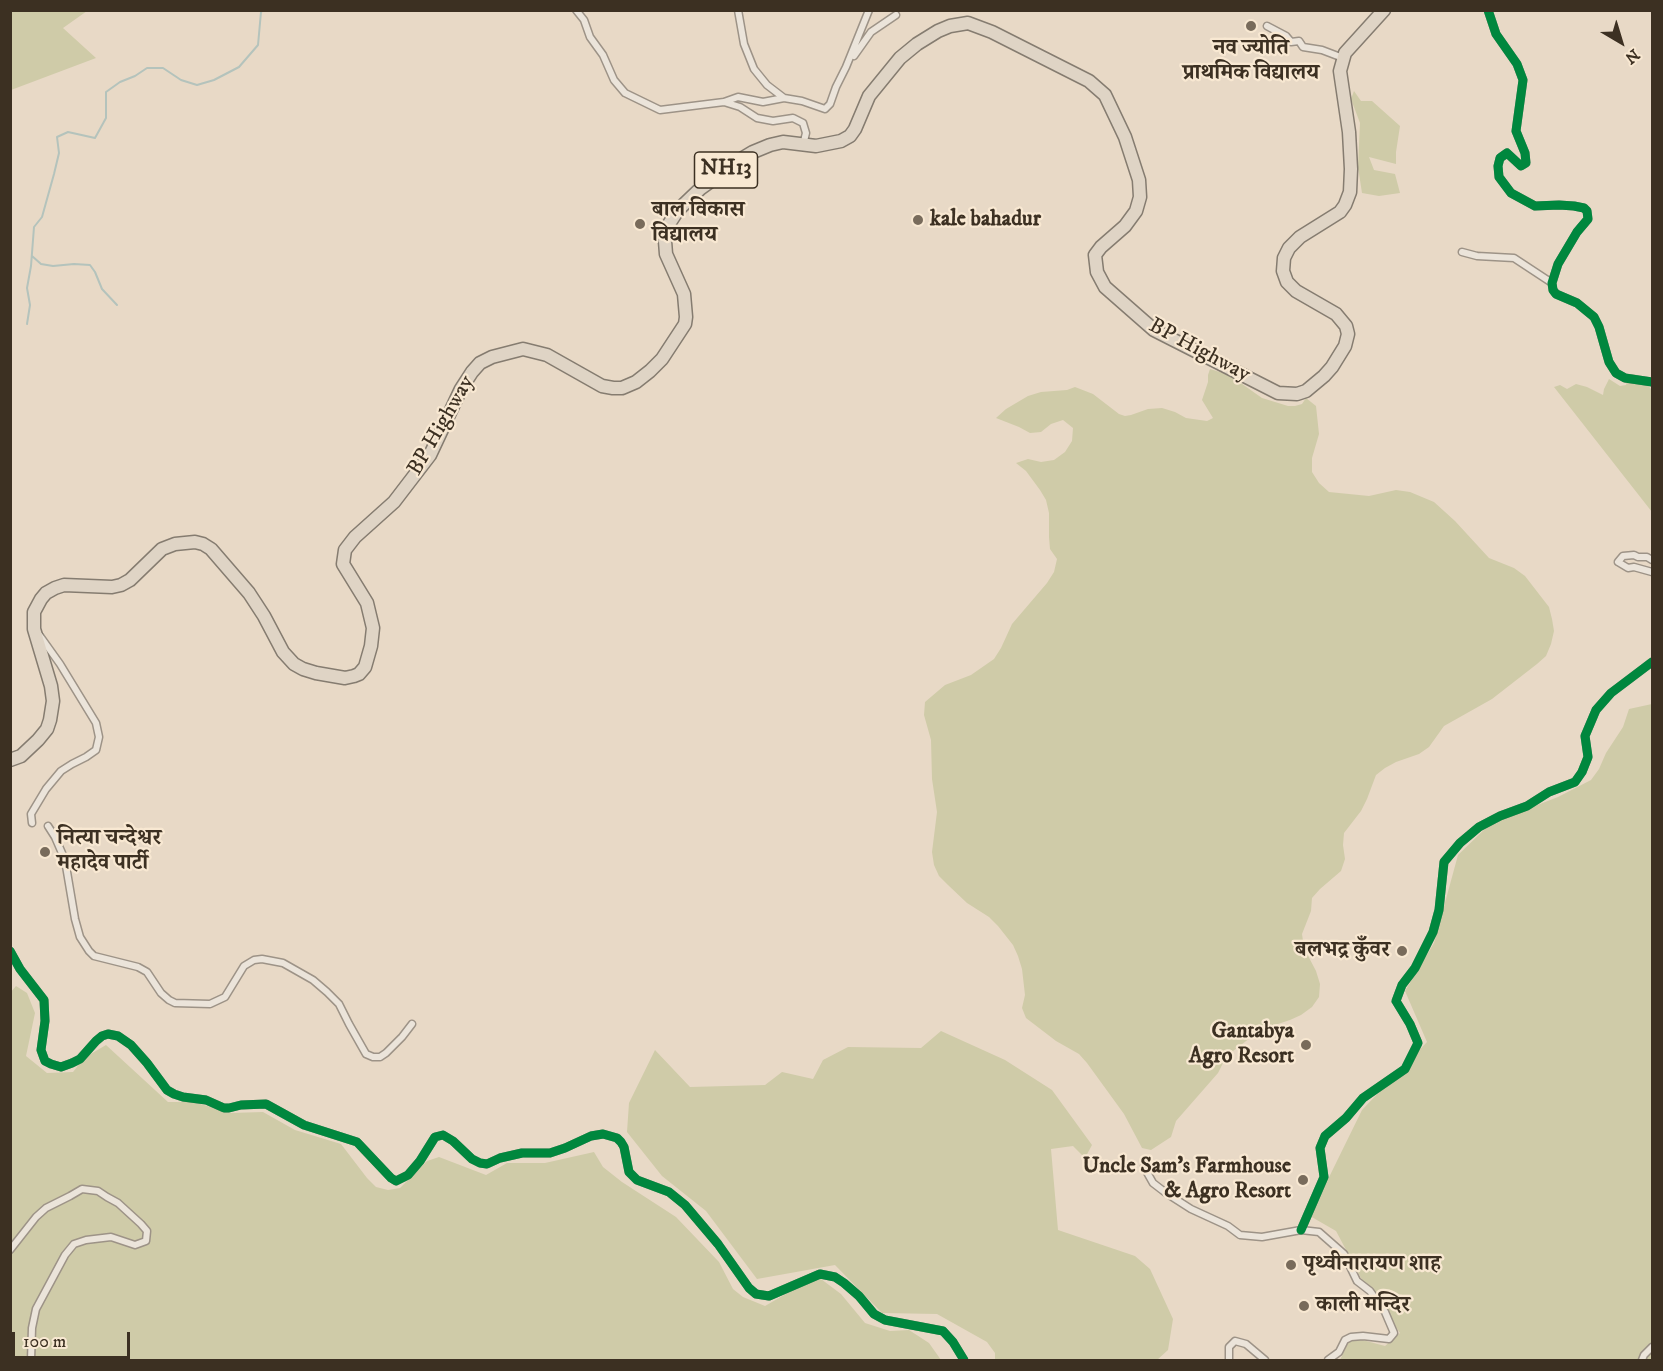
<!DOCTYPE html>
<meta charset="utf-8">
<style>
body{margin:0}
#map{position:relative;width:1663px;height:1371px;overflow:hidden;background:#e8d9c6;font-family:"IM FELL DW Pica",serif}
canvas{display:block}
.frame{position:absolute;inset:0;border:12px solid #3c3022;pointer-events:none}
.north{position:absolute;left:1591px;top:12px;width:60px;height:60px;-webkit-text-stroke:4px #f8e8d2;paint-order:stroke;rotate:142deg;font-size:16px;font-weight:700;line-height:24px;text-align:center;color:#3c3022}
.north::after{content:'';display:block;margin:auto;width:21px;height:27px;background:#3c3022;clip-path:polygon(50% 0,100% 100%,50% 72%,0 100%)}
.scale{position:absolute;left:12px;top:1332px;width:118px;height:27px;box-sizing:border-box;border:3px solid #3c3022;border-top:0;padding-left:8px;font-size:18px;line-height:21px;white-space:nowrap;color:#3c3022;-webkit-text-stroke:4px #f8e8d2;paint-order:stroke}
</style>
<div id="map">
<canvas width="1663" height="1371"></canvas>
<div class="frame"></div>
<div class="north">N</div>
<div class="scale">100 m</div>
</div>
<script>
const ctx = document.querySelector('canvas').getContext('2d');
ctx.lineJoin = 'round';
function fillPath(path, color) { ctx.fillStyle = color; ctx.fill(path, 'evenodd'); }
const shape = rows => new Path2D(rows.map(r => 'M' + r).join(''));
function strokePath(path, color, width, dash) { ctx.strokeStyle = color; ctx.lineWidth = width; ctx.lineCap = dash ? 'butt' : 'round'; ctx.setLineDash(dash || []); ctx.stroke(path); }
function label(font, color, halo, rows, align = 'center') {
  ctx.font = font + ' "IM FELL DW Pica","Noto Serif Devanagari",serif'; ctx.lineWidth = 4.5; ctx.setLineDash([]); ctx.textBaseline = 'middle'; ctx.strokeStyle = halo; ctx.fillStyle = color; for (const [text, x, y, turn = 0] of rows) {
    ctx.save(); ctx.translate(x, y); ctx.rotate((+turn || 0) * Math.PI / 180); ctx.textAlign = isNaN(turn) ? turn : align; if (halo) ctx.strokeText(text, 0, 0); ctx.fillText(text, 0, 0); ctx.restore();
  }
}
const green = shape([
 [11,10,87,11,63,28,96,58,11,90],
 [1354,91,1361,101,1372,101,1400,126,1396,152,1396,164,1369,157,1374,170,1395,174,1400,193,1379,196,1362,193,1358,167,1360,123,1351,99],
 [1210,369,1223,373,1235,379,1262,398,1288,406,1295,406,1302,404,1306,398,1316,406,1319,434,1312,458,1312,472,1319,483,1329,492,1369,496,1396,490,1410,492,1434,502,1455,521,1489,558,1514,568,1525,576,1549,607,1552,619,1554,631,1551,644,1546,656,1537,664,1492,699,1444,726,1429,747,1419,754,1396,762,1385,768,1376,775,1367,799,1361,811,1344,833,1343,845,1345,859,1341,871,1320,889,1312,898,1311,911,1302,934,1304,948,1316,971,1320,984,1319,997,1312,1007,1301,1015,1290,1020,1266,1028,1254,1035,1233,1051,1224,1061,1218,1073,1176,1121,1171,1137,1151,1150,1142,1148,1124,1114,1087,1063,1079,1054,1056,1041,1026,1018,1022,1008,1025,995,1022,969,1018,956,1013,945,998,926,989,917,967,903,948,885,939,876,934,865,932,852,937,812,932,779,931,740,924,715,925,702,945,685,971,675,994,659,1001,648,1012,624,1047,583,1054,572,1057,559,1050,549,1049,537,1049,513,1046,500,1040,490,1026,471,1016,463,1028,459,1041,462,1054,460,1065,452,1072,441,1073,428,1063,420,1051,424,1041,432,1030,433,1019,427,996,418,1006,409,1028,396,1041,392,1067,390,1075,387,1093,394,1119,414,1125,416,1131,415,1148,409,1162,408,1175,412,1186,418,1207,421,1213,418,1202,400,1208,382,1208,375],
 [1629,374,1638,375,1652,390,1652,512,1554,387,1560,385,1567,389,1576,384,1587,387,1603,395,1604,389,1609,379,1620,386,1626,385],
 [1652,704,1652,1360,1340,1360,1351,1337,1385,1346,1400,1333,1361,1278,1336,1231,1310,1216,1362,1110,1427,1042,1405,991,1434,943,1458,855,1491,823,1558,797,1591,780,1599,769,1606,753,1623,727,1629,709],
 [16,986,27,993,35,1013,26,1056,47,1073,73,1072,84,1058,106,1045,168,1102,194,1102,230,1113,263,1112,295,1130,341,1144,367,1178,376,1187,388,1190,400,1188,427,1161,439,1157,486,1175,507,1163,545,1163,594,1152,603,1167,622,1182,676,1217,719,1262,733,1289,743,1297,765,1306,817,1276,841,1294,865,1323,890,1331,909,1330,929,1343,941,1360,11,1360,10,993],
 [941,1031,1005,1060,1052,1090,1092,1145,1085,1158,1073,1146,1051,1149,1058,1230,1135,1256,1150,1269,1173,1319,1168,1350,1157,1360,995,1360,995,1353,987,1342,937,1314,882,1313,835,1265,757,1279,706,1211,662,1176,627,1132,629,1103,655,1050,690,1087,765,1085,782,1072,813,1079,823,1060,848,1047,921,1048]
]);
const stream = shape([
 [32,256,41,264,53,266,74,264,90,265,95,272,102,289,117,305],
 [27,324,30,305,27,288,31,266,34,227,42,217,54,174,59,153,57,137,68,132,95,138,106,118,106,92,120,82,135,76,147,68,163,68,181,80,197,85,214,80,239,67,258,45,261,12,264,10]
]);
const street = shape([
 [576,10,584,20,590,37,603,55,614,80,625,93,660,110,724,102,740,107,757,118,773,121,793,118,803,123,806,133,803,145],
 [738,10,744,44,754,69,767,85,784,98],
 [1488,10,1496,34,1517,64,1523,80,1516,131,1525,153,1526,163,1521,166,1507,153,1500,158,1498,166,1499,177,1511,193,1535,206,1559,205,1574,206,1584,208,1587,211,1588,219,1577,232,1558,264,1552,283,1553,290,1556,294,1577,303,1594,317,1599,327,1609,362,1616,373,1625,378,1652,382],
 [1267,26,1286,36,1291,42,1299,41,1303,47,1322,50,1343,58],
 [854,56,871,32,896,15],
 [724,102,738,97,763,102,784,98,802,101,825,109,830,104,836,87,846,67,869,10],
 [1462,252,1477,256,1514,258,1552,283],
 [1652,560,1647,557,1638,557,1634,555,1623,556,1618,562,1628,568,1634,567,1652,572],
 [32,823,31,814,46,789,61,771,72,764,86,757,96,750,99,737,96,723,60,664,40,636],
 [48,826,55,837,65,860,75,919,80,937,89,951,94,956,138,967,147,972,161,993,169,1000,175,1003,210,1004,225,997,244,966,254,960,262,959,283,963,313,980,327,992,339,1004,349,1024,366,1054,373,1057,380,1057,386,1053,402,1037,412,1024],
 [10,951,20,969,44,1000,45,1021,41,1050,45,1061,51,1064,61,1067,72,1063,80,1059,96,1041,102,1036,108,1034,118,1036,131,1045,147,1063,167,1090,174,1094,183,1097,206,1100,224,1108,229,1108,241,1105,266,1104,304,1125,357,1142,391,1178,396,1181,408,1175,420,1161,435,1137,443,1135,453,1141,472,1159,480,1163,487,1164,500,1158,522,1153,550,1153,565,1148,591,1136,603,1134,617,1138,621,1142,624,1147,629,1172,637,1180,669,1192,685,1205,718,1244,749,1288,756,1294,769,1296,820,1274,835,1277,844,1283,859,1296,874,1314,885,1320,943,1331,953,1342,964,1360],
 [1144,1167,1153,1183,1166,1193,1191,1209,1228,1226,1240,1235,1262,1237,1301,1230,1319,1232,1344,1254,1357,1281,1370,1291,1385,1312,1394,1333,1389,1339,1363,1336,1351,1337,1345,1340,1339,1352,1328,1360],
 [1301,1230,1324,1177,1320,1148,1325,1136,1346,1118,1363,1098,1405,1069,1418,1043,1410,1024,1396,1001,1402,985,1415,968,1433,932,1439,910,1444,862,1460,843,1479,827,1500,816,1527,806,1549,792,1575,782,1582,772,1588,757,1585,736,1596,710,1611,693,1652,662],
 [10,1250,36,1217,46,1208,70,1196,82,1189,98,1191,107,1197,118,1203,141,1224,147,1231,146,1241,135,1245,111,1237,86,1240,74,1244,65,1255,36,1309,32,1328,31,1360],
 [1229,1360,1229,1347,1235,1341,1246,1344,1265,1360],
 [1642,1360,1644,1355,1652,1347]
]);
const highway = shape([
 [10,760,21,756,38,740,47,729,50,720,53,701,51,686,34,629,34,612,41,599,46,593,55,588,64,585,112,587,121,585,130,580,162,549,175,544,195,542,203,544,211,549,249,593,264,616,283,652,294,664,303,669,316,673,345,678,354,676,359,674,365,667,371,646,373,628,367,603,343,564,345,550,355,537,394,502,430,455,461,389,472,372,480,363,492,357,523,349,547,355,602,386,613,388,622,388,636,382,650,371,662,359,685,324,686,317,684,294,666,254,665,241,669,224,678,210,700,189,743,158,753,152,770,145,783,142,816,146,841,141,850,136,855,129,869,96,900,58,917,44,938,31,950,26,968,23,992,32,1089,81,1105,95,1125,137,1139,180,1140,197,1136,211,1125,226,1101,247,1095,255,1097,272,1105,287,1154,330,1278,393,1297,394,1306,391,1324,376,1332,367,1345,346,1348,334,1346,326,1336,314,1296,291,1287,282,1283,271,1284,258,1289,248,1300,237,1340,212,1345,205,1350,192,1351,169,1349,132,1340,71,1345,53,1384,10]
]);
const cycleway = shape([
 [1488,10,1496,34,1517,64,1523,80,1516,131,1525,153,1526,163,1521,166,1507,153,1500,158,1498,166,1499,177,1511,193,1535,206,1559,205,1574,206,1584,208,1587,211,1588,219,1577,232,1558,264,1552,283,1553,290,1556,294,1577,303,1594,317,1599,327,1609,362,1616,373,1625,378,1652,382],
 [10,951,20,969,44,1000,45,1021,41,1050,45,1061,51,1064,61,1067,72,1063,80,1059,96,1041,102,1036,108,1034,118,1036,131,1045,147,1063,167,1090,174,1094,183,1097,206,1100,224,1108,229,1108,241,1105,266,1104,304,1125,357,1142,391,1178,396,1181,408,1175,420,1161,435,1137,443,1135,453,1141,472,1159,480,1163,487,1164,500,1158,522,1153,550,1153,565,1148,591,1136,603,1134,617,1138,621,1142,624,1147,629,1172,637,1180,669,1192,685,1205,718,1244,749,1288,756,1294,769,1296,820,1274,835,1277,844,1283,859,1296,874,1314,885,1320,943,1331,953,1342,964,1360],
 [1301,1230,1324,1177,1320,1148,1325,1136,1346,1118,1363,1098,1405,1069,1418,1043,1410,1024,1396,1001,1402,985,1415,968,1433,932,1439,910,1444,862,1460,843,1479,827,1500,816,1527,806,1549,792,1575,782,1582,772,1588,757,1585,736,1596,710,1611,693,1652,662]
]);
const markers = [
 [1251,26,6,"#786b5b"],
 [918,220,6,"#786b5b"],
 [640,224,6,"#786b5b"],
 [45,852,6,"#786b5b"],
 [1402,951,6,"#786b5b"],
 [1306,1045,6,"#786b5b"],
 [1303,1180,6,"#786b5b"],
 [1291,1265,6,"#786b5b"],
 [1304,1306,6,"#786b5b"]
];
const shields = [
 [726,170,63]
];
const shieldNames = [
 ["NH13",726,170]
];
const poiNames = [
 ["नव ज्योति",1251,49,"center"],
 ["प्राथमिक विद्यालय",1251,74,"center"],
 ["बाल विकास",652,211],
 ["विद्यालय",652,236],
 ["kale bahadur",930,220],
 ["नित्या चन्देश्वर",57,839],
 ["महादेव पार्टी",57,864],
 ["बलभद्र कुँवर",1390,951,"right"],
 ["Gantabya",1294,1032,"right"],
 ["Agro Resort",1294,1057,"right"],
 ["Uncle Sam's Farmhouse",1291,1167,"right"],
 ["& Agro Resort",1291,1192,"right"],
 ["पृथ्वीनारायण शाह",1303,1265],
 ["काली मन्दिर",1316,1306]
];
const streetNames = [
 ["BP Highway",1199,351,28],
 ["BP Highway",442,426,-60]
];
fillPath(green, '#cfcba8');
strokePath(stream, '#b4c3bc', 2);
strokePath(street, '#9d9387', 9);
strokePath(highway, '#857c70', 15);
strokePath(street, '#ebe4da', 6);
strokePath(highway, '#dfd4c5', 12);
strokePath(cycleway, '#00873e', 9);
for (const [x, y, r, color] of markers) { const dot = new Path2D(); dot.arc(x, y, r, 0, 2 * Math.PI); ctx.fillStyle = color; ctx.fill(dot); strokePath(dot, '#f8e8d2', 2); }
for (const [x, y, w] of shields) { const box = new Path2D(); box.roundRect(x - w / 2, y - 18, w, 36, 4.5); ctx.fillStyle = '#f8e8d2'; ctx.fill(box); strokePath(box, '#3c3022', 1.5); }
label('bold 21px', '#3c3022', null, shieldNames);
label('bold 22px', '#3c3022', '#f8e8d2', poiNames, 'left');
label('22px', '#3c3022', '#f8e8d2', streetNames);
</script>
